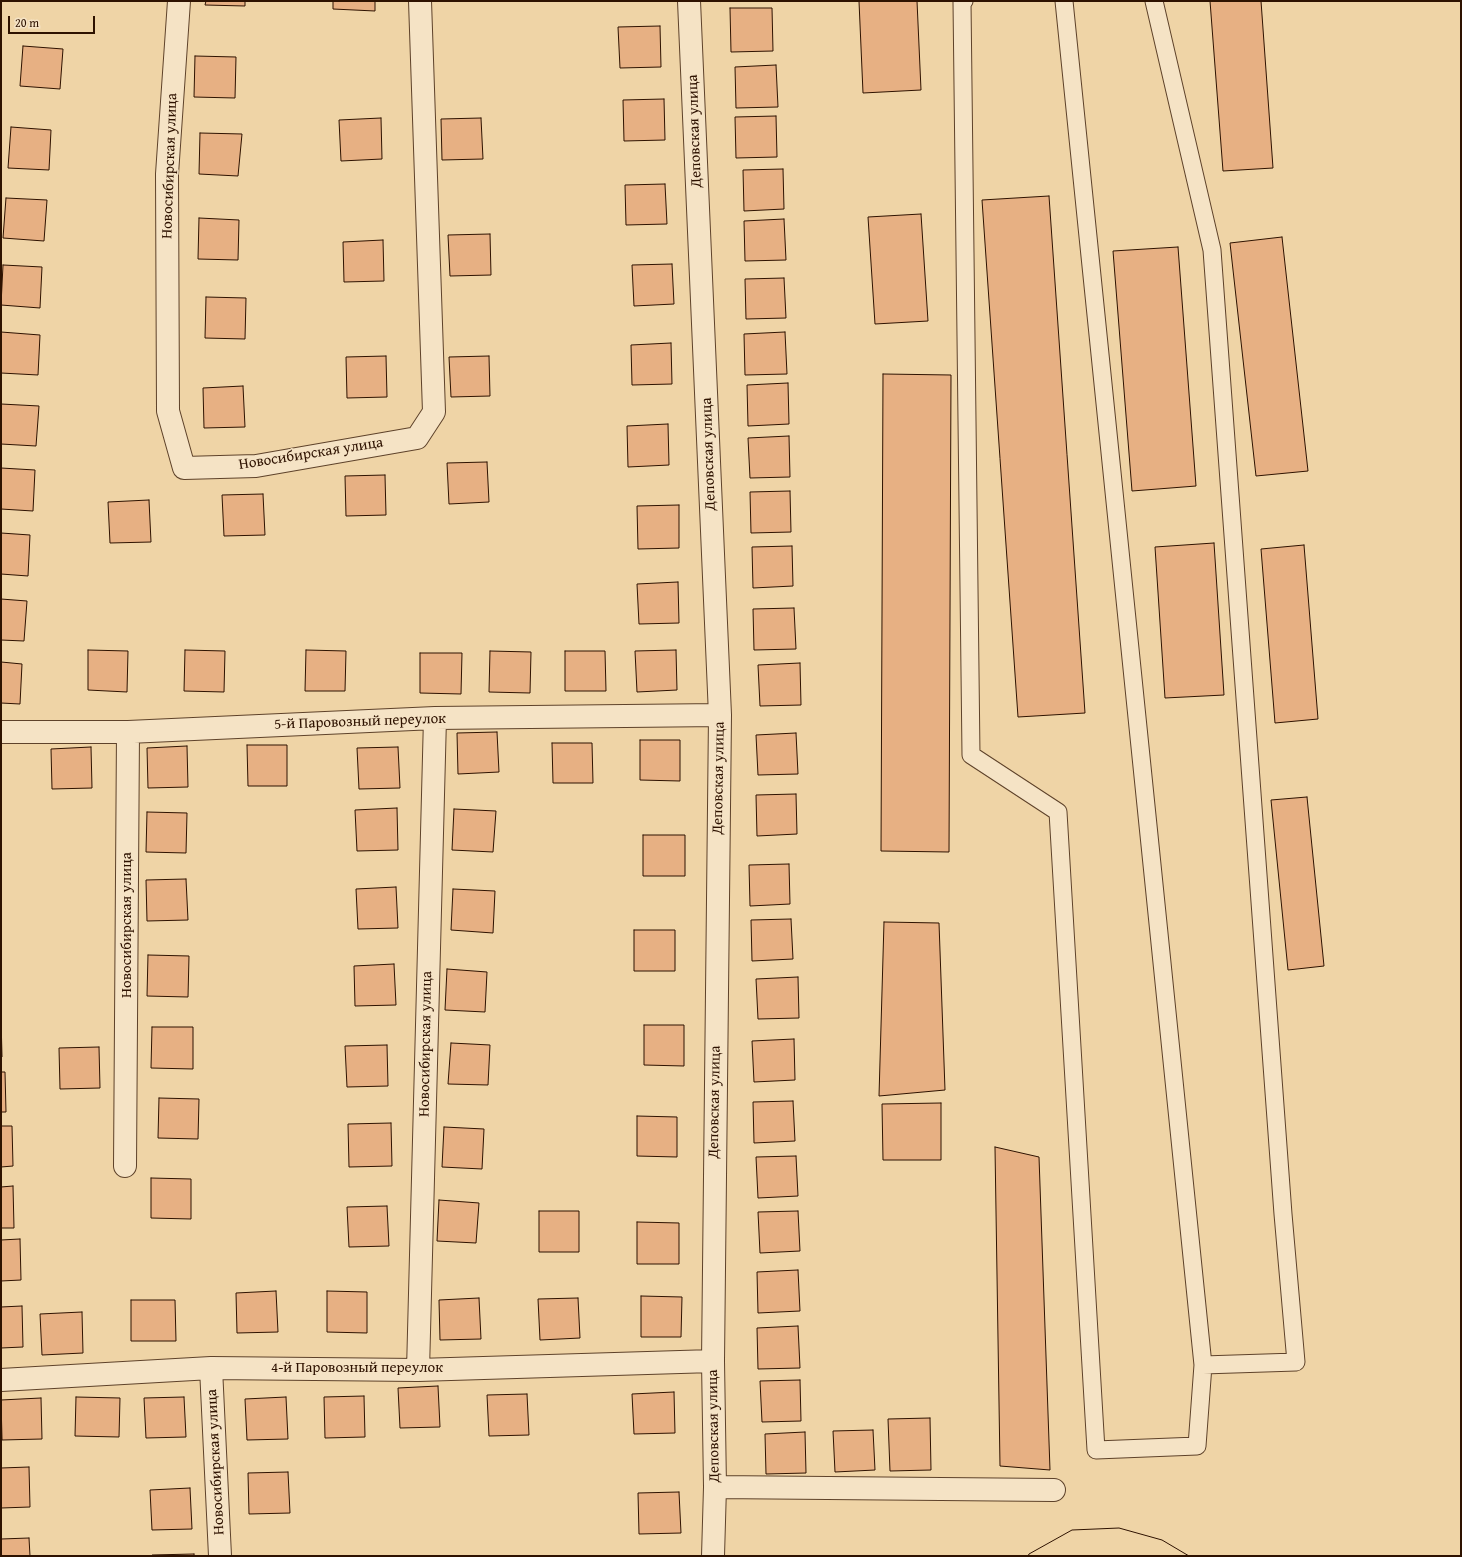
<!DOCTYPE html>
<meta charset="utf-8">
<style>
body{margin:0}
#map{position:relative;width:1462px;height:1557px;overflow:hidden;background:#efd4a6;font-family:"Gentium Book Plus",serif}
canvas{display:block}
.frame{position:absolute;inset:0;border:2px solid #2e1200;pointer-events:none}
.scale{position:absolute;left:8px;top:16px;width:87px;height:18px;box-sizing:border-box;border:2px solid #2e1200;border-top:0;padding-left:5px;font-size:12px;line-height:14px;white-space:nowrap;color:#2e1200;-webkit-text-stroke:3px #f5e3c5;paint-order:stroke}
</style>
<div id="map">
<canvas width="1462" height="1557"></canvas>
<div class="frame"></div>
<div class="scale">20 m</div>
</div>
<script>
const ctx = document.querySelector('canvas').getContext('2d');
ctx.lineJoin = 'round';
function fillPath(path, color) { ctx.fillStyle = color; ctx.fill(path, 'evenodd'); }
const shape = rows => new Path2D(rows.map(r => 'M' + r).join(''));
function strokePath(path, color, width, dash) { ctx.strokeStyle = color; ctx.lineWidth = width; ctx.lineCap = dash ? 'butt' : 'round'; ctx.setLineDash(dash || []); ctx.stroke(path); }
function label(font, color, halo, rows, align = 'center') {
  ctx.font = font + ' "Gentium Book Plus",serif'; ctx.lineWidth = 3; ctx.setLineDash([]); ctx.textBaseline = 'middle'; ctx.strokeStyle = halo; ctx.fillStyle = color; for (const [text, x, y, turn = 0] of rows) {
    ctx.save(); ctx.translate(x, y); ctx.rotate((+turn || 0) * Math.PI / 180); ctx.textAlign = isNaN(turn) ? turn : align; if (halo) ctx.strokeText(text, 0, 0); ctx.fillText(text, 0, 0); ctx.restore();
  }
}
const building = shape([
 [206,1,245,1,245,6,205,5,206,1],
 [333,1,375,1,375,11,333,9,333,1],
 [859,1,917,1,921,90,863,93,859,1],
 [1210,1,1261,1,1273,168,1223,171,1210,1],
 [730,8,772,8,773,51,731,52,730,8],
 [660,26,661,67,620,68,618,27,660,26],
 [23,46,63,49,60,89,20,86,23,46],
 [195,56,236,57,235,98,194,97,195,56],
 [776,65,778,107,736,108,735,67,776,65],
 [664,99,665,140,624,141,623,100,664,99],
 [776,116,777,157,736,158,735,117,776,116],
 [381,118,382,159,341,161,339,120,381,118],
 [481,118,483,159,442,160,441,119,481,118],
 [11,127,51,130,49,170,8,168,11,127],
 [200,133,242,134,238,176,199,174,200,133],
 [783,169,784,209,744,211,743,170,783,169],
 [665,184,667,224,626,225,625,185,665,184],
 [1049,196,1085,713,1018,717,982,200,1049,196],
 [6,198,47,200,44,241,3,238,6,198],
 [921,214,928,321,875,324,868,217,921,214],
 [199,218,239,220,238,260,198,259,199,218],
 [784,219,786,260,745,261,744,221,784,219],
 [490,234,491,275,450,276,448,235,490,234],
 [1282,237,1308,471,1256,476,1230,243,1282,237],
 [383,240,384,281,344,282,343,242,383,240],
 [1178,247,1196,486,1132,491,1113,251,1178,247],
 [672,264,674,304,634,306,632,265,672,264],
 [3,265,42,267,40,308,1,305,3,265],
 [784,278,786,318,746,319,745,279,784,278],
 [206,297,246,298,245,339,205,338,206,297],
 [1,332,40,335,38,375,1,373,1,332],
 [785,332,787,374,745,375,744,334,785,332],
 [671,343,672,384,632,385,631,345,671,343],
 [386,356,387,397,347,398,346,357,386,356],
 [489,356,490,396,451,397,449,357,489,356],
 [883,374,951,375,949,852,881,851,883,374],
 [788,383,789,424,748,426,747,385,788,383],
 [243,386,245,427,204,428,203,388,243,386],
 [1,404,39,406,36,446,1,444,1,404],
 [668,424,669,465,628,467,627,426,668,424],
 [789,436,790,477,750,478,748,438,789,436],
 [487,462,489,502,449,504,447,463,487,462],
 [1,468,35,470,33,511,1,509,1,468],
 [385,475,386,515,346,516,345,476,385,475],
 [790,491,791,532,751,533,750,492,790,491],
 [263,494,265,535,224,536,222,495,263,494],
 [149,500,151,542,110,543,108,502,149,500],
 [679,505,679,548,638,549,637,506,679,505],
 [1,533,30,535,28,576,1,574,1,533],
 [1214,543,1224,695,1165,698,1155,547,1214,543],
 [1304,545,1318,719,1275,723,1261,549,1304,545],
 [792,546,793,586,753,588,752,547,792,546],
 [678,582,679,623,639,624,637,584,678,582],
 [1,599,27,601,24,641,1,640,1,599],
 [794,608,796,649,754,650,753,609,794,608],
 [88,650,128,651,127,692,88,690,88,650],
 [185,650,225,651,224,692,184,691,185,650],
 [306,650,346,651,345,691,305,691,306,650],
 [676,650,677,690,637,692,635,651,676,650],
 [490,651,531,652,530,693,489,692,490,651],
 [565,651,605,651,606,691,565,691,565,651],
 [420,653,462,653,461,694,420,693,420,653],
 [1,662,22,664,20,704,1,703,1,662],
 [800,663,801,705,760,706,758,665,800,663],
 [497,732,499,772,458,774,457,733,497,732],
 [796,733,798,774,758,775,756,735,796,733],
 [640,740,680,740,680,781,640,780,640,740],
 [552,743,592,743,593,783,553,783,552,743],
 [247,745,287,745,287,786,248,786,247,745],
 [187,746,188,787,148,788,147,748,187,746],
 [91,747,92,788,52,789,51,749,91,747],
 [398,747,400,788,359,789,357,748,398,747],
 [796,794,797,834,757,836,756,795,796,794],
 [1307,797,1324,966,1288,970,1271,800,1307,797],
 [397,808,398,850,357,851,355,810,397,808],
 [454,809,496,811,493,852,452,850,454,809],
 [147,812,187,813,186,853,146,852,147,812],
 [643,835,685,835,685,876,643,876,643,835],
 [789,864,790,904,750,906,749,865,789,864],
 [186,879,188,920,147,921,146,880,186,879],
 [396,887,398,928,358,929,356,889,396,887],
 [453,889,495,891,493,933,451,930,453,889],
 [791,919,793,959,752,961,751,920,791,919],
 [884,922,939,923,945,1090,879,1096,884,922],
 [634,930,675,930,675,971,634,971,634,930],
 [148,955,189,956,188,997,147,996,148,955],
 [394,964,396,1005,355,1006,354,966,394,964],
 [447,969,487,972,485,1012,445,1010,447,969],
 [798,977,799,1018,758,1019,756,979,798,977],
 [1,1018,2,1057,1,1057,1,1018],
 [644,1025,684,1025,684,1066,644,1065,644,1025],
 [152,1027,193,1027,193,1069,151,1068,152,1027],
 [794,1039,795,1080,754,1082,752,1041,794,1039],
 [451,1043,490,1045,488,1085,448,1084,451,1043],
 [387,1045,388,1086,347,1087,345,1046,387,1045],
 [99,1047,100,1088,60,1089,59,1048,99,1047],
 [1,1072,5,1072,6,1112,1,1112,1,1072],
 [159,1098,199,1099,198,1139,158,1138,159,1098],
 [793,1101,795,1141,754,1143,753,1102,793,1101],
 [941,1103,941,1160,883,1160,882,1104,941,1103],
 [637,1116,677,1117,677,1157,637,1156,637,1116],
 [391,1123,392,1166,349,1167,348,1124,391,1123],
 [1,1126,12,1126,13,1166,1,1167,1,1126],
 [444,1127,484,1129,482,1169,442,1167,444,1127],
 [995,1147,1039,1157,1050,1470,1000,1466,995,1147],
 [796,1156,798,1196,758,1198,756,1157,796,1156],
 [151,1178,191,1179,191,1219,151,1218,151,1178],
 [13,1186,14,1228,1,1228,1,1187,13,1186],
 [439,1200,479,1203,476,1243,437,1241,439,1200],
 [387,1206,389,1246,349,1247,347,1207,387,1206],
 [539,1211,579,1211,579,1252,539,1252,539,1211],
 [798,1211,800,1251,760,1253,758,1212,798,1211],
 [637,1222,679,1223,679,1264,637,1264,637,1222],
 [20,1239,21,1280,1,1281,1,1240,20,1239],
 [798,1270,800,1311,758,1313,757,1272,798,1270],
 [276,1291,278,1332,237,1333,236,1293,276,1291],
 [327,1291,367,1292,367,1333,327,1332,327,1291],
 [641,1296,682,1297,681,1337,641,1337,641,1296],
 [479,1298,481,1339,440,1340,439,1300,479,1298],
 [578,1298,580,1338,540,1340,538,1299,578,1298],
 [131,1300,175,1300,176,1341,131,1341,131,1300],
 [22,1306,23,1347,1,1348,1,1307,22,1306],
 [82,1312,83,1353,42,1355,40,1314,82,1312],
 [798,1326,800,1368,758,1369,757,1328,798,1326],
 [800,1380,801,1421,762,1422,760,1381,800,1380],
 [438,1386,440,1427,400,1428,398,1388,438,1386],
 [674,1392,675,1433,634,1434,632,1394,674,1392],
 [527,1394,529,1435,489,1436,487,1395,527,1394],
 [364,1396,365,1437,325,1438,324,1397,364,1396],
 [76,1397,120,1398,119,1437,75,1436,76,1397],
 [184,1397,186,1437,146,1438,144,1398,184,1397],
 [286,1397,288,1439,247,1440,245,1399,286,1397],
 [41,1398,42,1439,2,1440,1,1400,41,1398],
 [930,1418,931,1470,890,1471,888,1419,930,1418],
 [873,1430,875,1470,835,1472,833,1431,873,1430],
 [805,1432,806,1473,766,1474,765,1434,805,1432],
 [29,1467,30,1507,1,1508,1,1468,29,1467],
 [288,1472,290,1513,249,1514,248,1473,288,1472],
 [190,1488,192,1529,152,1530,150,1490,190,1488],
 [679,1492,681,1533,639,1534,638,1493,679,1492],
 [29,1538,30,1556,1,1556,1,1539,29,1538],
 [194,1554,194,1556,153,1556,152,1555,194,1554]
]);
const service = shape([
 [964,1,962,2,971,755,1058,812,1096,1450,1197,1446,1203,1365,1064,1],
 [1154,1,1212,250,1283,1214,1296,1362,1203,1365]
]);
const minor = shape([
 [179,1,167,174,168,411,184,468,256,466,417,438,434,412,420,1],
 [689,1,720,715,713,1361,715,1487,713,1556],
 [1,732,128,732,435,718,720,715],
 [125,1166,128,732],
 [211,1368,220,1556],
 [418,1370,435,718],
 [1,1380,211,1368,418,1370,713,1361],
 [715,1487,1054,1490]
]);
const tram = shape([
 [1028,1556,1029,1554,1072,1530,1119,1528,1162,1540,1189,1556]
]);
const streetNames = [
 ["Деповская улица",695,131,-92],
 ["Новосибирская улица",170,166,-88],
 ["Новосибирская улица",311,454,-9],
 ["Деповская улица",709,454,-92],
 ["5-й Паровозный переулок",360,722,-2],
 ["Деповская улица",719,778,-89],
 ["Новосибирская улица",127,925,-90],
 ["Новосибирская улица",426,1044,-89],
 ["Деповская улица",715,1102,-89],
 ["4-й Паровозный переулок",357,1368],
 ["Деповская улица",714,1426,-91],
 ["Новосибирская улица",216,1462,-93]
];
fillPath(building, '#e7b083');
strokePath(building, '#2e1200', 1);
strokePath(service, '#5e422a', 19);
strokePath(minor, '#5e422a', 24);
strokePath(service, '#f5e3c5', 17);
strokePath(minor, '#f5e3c5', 22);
strokePath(tram, '#2e1200', 1);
label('15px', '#2e1200', '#f5e3c5', streetNames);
</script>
